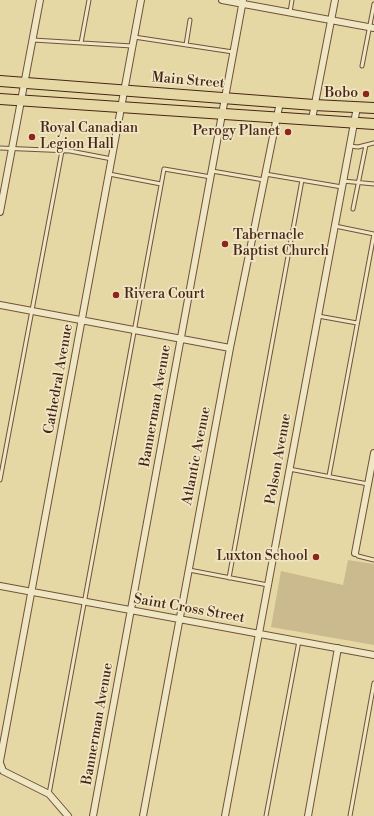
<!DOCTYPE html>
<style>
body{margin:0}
canvas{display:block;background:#e6d8a5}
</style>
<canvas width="374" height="816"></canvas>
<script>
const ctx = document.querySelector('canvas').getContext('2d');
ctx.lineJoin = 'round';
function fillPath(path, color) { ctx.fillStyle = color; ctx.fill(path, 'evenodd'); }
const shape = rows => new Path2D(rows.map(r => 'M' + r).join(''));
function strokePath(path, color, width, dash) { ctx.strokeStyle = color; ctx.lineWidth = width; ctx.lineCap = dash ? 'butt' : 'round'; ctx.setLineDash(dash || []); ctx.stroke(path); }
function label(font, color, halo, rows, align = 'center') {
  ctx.font = font + ' "Libre Bodoni",serif'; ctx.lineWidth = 3.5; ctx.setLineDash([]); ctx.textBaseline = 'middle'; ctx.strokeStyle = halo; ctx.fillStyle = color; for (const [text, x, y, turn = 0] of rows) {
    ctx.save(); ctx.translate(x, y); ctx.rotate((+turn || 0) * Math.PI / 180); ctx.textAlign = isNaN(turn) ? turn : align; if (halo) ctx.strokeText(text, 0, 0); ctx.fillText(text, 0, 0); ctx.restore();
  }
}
const green = shape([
 [348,560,374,564,374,645,271,627,281,571,343,585]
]);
const lane = shape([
 [290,12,292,0],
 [134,37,233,52],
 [33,40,132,46],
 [81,43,89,0],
 [186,45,190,20],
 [362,66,374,4],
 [350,146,358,147,374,143],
 [0,148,70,151,112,159],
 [212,171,264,180],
 [109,174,161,184],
 [265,174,342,187],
 [343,181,374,184],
 [353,209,366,145],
 [335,226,374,234],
 [318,316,357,323],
 [289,469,368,484],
 [329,476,374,234],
 [0,480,62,151],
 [355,553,358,556,374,560],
 [189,570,268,585],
 [229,578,302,180],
 [49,794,164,169,211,177],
 [266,816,299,641],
 [350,816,374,683]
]);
const street = shape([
 [222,0,374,28],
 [312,119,335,0],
 [0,212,40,0],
 [0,305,230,348],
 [355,553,374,453],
 [0,586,374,655],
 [0,761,141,0],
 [0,763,3,771,49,794,68,816],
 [93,816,243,0],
 [143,816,230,348,280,102],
 [225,816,357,107],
 [308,816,338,648]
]);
const primary = shape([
 [0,81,314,105,374,108],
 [0,99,374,124]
]);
const markers = [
 [366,94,4,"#8f2418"],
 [288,132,4,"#8f2418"],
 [32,137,4,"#8f2418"],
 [225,244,4,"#8f2418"],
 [116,295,4,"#8f2418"],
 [316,557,4,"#8f2418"]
];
const streetNames = [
 ["Main Street",188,81,5],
 ["Cathedral Avenue",59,379,-80],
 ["Bannerman Avenue",156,406,-80],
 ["Atlantic Avenue",197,456,-79],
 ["Polson Avenue",279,459,-80],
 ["Saint Cross Street",189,609,10],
 ["Bannerman Avenue",98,724,-80]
];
const poiNames = [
 ["Bobo",358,94],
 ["Royal Canadian",40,129,"left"],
 ["Legion Hall",40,145,"left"],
 ["Perogy Planet",280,132],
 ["Tabernacle",233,236,"left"],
 ["Baptist Church",233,252,"left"],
 ["Rivera Court",124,295,"left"],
 ["Luxton School",308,557]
];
fillPath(green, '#cbba8d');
strokePath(lane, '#70523b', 5);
strokePath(street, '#70523b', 8);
strokePath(primary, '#492518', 12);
strokePath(lane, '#efe6c4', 3);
strokePath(street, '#efe6c4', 6);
strokePath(primary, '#e6d8a5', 10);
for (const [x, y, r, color] of markers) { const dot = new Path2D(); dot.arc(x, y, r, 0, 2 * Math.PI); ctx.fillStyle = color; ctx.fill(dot); strokePath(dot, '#efe6c4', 1.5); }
label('14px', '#492518', '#efe6c4', streetNames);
label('14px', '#492518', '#efe6c4', poiNames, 'right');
</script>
